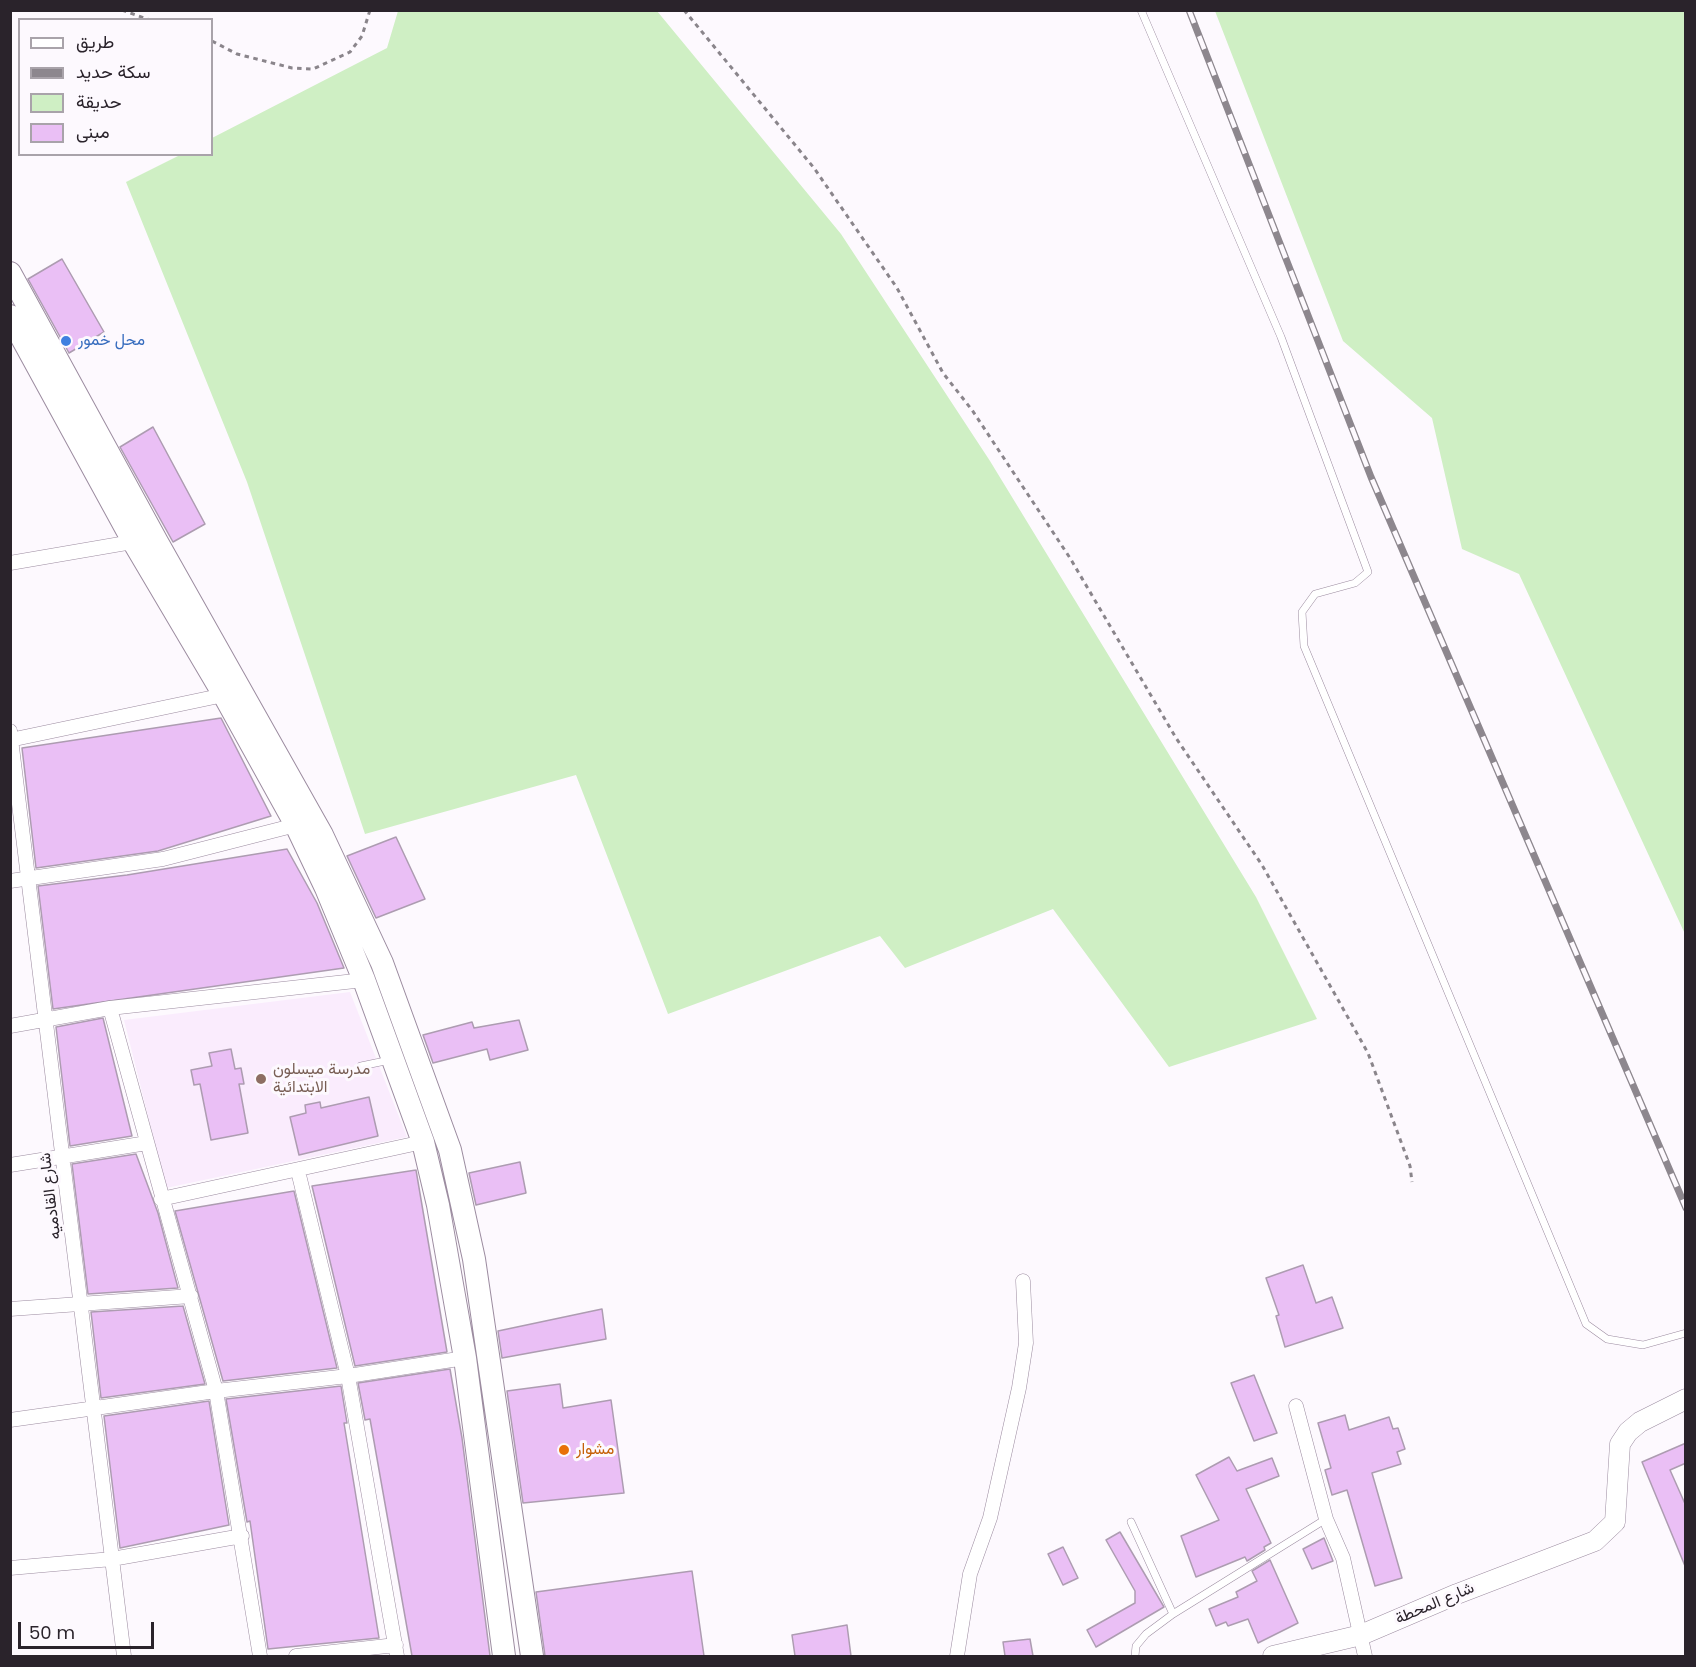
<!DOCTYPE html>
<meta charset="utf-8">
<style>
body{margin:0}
#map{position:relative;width:1696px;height:1667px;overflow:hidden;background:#fdf9fe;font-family:Poppins,Vazirmatn,sans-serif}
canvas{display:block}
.frame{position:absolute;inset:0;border:12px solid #2a232b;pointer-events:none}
.legend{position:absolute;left:18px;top:18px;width:195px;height:138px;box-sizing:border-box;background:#fdf9fe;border:2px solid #a9a3aa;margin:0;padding:8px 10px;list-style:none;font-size:18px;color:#2a232b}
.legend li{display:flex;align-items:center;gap:12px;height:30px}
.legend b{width:30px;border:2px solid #a9a3aa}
.scale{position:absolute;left:18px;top:1622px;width:136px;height:27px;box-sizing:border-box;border:3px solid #2a232b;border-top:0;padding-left:8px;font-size:18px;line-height:21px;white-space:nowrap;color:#2a232b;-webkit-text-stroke:4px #fdf9fe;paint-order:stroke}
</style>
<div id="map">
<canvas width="1696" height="1667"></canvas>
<div class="frame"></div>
<ul class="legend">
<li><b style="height:8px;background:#fff"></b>طريق</li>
<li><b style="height:8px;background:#8d878e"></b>سكة حديد</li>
<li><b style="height:16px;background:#cfefc4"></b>حديقة</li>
<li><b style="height:16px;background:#eabff5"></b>مبنى</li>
</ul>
<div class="scale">50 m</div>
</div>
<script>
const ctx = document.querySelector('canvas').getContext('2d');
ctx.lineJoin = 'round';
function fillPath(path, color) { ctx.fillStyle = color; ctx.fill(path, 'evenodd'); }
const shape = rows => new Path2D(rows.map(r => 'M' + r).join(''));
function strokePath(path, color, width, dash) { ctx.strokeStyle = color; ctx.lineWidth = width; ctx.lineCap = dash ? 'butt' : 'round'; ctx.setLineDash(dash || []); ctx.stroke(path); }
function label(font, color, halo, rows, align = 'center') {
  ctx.font = font + ' Poppins,Vazirmatn,sans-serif'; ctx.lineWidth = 6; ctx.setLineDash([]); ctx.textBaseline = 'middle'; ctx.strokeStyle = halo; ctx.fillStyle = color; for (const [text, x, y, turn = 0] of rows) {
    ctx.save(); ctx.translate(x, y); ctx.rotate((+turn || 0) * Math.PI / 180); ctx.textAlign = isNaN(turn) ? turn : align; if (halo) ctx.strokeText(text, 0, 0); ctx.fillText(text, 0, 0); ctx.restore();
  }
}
const built = shape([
 [350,992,407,1137,166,1188,124,1020]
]);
const green = shape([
 [398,11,657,11,841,234,990,461,1256,897,1317,1019,1169,1067,1053,909,905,968,880,936,668,1014,576,775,365,834,247,482,126,182,180,155,212,154,212,138,387,48],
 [1215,11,1685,11,1685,934,1519,574,1462,549,1432,418,1343,341]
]);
const building = shape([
 [62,259,104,332,69,353,28,279,62,259],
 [153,427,205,524,173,542,120,447,153,427],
 [221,718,271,816,158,851,36,868,22,748,221,718],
 [396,837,425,899,376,918,347,856,396,837],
 [287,849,317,903,344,968,53,1009,38,886,127,875,287,849],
 [103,1018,132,1136,70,1146,56,1027,103,1018],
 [519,1020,528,1050,490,1060,487,1049,433,1063,423,1035,472,1022,474,1028,519,1020],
 [231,1049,235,1069,241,1068,244,1084,239,1084,248,1133,211,1140,200,1084,194,1085,191,1070,212,1066,209,1053,231,1049],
 [369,1097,378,1136,299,1155,290,1117,306,1113,305,1105,320,1102,321,1108,369,1097],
 [136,1154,158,1213,178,1288,88,1294,72,1164,136,1154],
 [520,1162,526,1193,476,1205,469,1173,520,1162],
 [416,1170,447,1352,355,1366,312,1186,416,1170],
 [294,1191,337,1368,223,1381,175,1211,294,1191],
 [1303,1265,1316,1303,1332,1297,1343,1328,1285,1347,1276,1316,1279,1315,1266,1278,1303,1265],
 [183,1306,205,1384,101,1398,91,1312,183,1306],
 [602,1309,606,1339,502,1358,498,1331,602,1309],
 [450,1369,462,1438,490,1656,412,1656,370,1419,365,1420,358,1383,450,1369],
 [1254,1375,1277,1433,1254,1441,1231,1383,1254,1375],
 [560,1384,563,1408,611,1400,624,1493,523,1503,507,1391,560,1384],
 [341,1386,347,1423,344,1423,379,1638,268,1649,250,1521,247,1522,226,1399,341,1386],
 [209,1401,229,1525,120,1548,104,1416,209,1401],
 [1345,1415,1349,1430,1389,1417,1393,1429,1398,1428,1405,1449,1397,1452,1401,1464,1372,1473,1402,1578,1375,1586,1347,1490,1332,1495,1325,1470,1331,1468,1318,1423,1345,1415],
 [1686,1443,1686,1463,1670,1470,1686,1506,1685,1566,1642,1462,1686,1443],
 [1229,1457,1237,1471,1272,1458,1279,1476,1246,1489,1271,1543,1264,1547,1265,1550,1247,1561,1245,1557,1196,1577,1181,1536,1219,1520,1196,1475,1229,1457],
 [1120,1532,1164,1607,1096,1647,1087,1630,1135,1603,1135,1591,1106,1540,1120,1532],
 [1324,1538,1333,1561,1312,1569,1303,1549,1324,1538],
 [1063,1547,1078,1578,1063,1585,1048,1554,1063,1547],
 [1270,1560,1298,1623,1258,1643,1248,1619,1228,1626,1226,1622,1216,1626,1209,1609,1238,1597,1236,1592,1257,1581,1252,1571,1270,1560],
 [692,1571,704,1656,545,1656,536,1592,692,1571],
 [847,1625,851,1656,795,1656,792,1635,847,1625],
 [1030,1639,1033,1656,1005,1656,1003,1642,1030,1639]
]);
const path = shape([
 [122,10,150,20],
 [684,10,814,168,897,288,943,373,972,410,1070,558,1176,738,1262,865,1368,1053,1410,1166,1412,1182],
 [212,41,237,54,292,68,313,69,350,52,362,36,370,10]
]);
const lane = shape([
 [1141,10,1281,337,1368,572,1355,583,1315,594,1302,612,1304,646,1586,1324,1607,1339,1643,1345,1686,1333],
 [361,1066,390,1060],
 [1131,1522,1173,1614],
 [1135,1656,1136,1646,1146,1634,1173,1614,1326,1519]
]);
const street = shape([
 [10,563,138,541],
 [10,731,124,1656],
 [10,740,224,695],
 [10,881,163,859,296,825,302,827],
 [110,1008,216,1391,260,1656],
 [10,1026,110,1008,364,980],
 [10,1165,147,1143],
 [298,1171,348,1376,397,1656],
 [161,1199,423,1142],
 [10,1309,191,1296],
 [1296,1406,1326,1519,1343,1558,1365,1656],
 [10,1420,216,1391,348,1376,465,1358],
 [10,1568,112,1559,242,1536],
 [296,1656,396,1645],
 [957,1656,970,1574,990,1518,1019,1388,1026,1343,1023,1281]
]);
const secondary = shape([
 [1273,1656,1361,1635,1457,1594,1595,1541,1615,1522,1620,1444,1628,1432,1640,1422,1686,1399]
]);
const primary = shape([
 [10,273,157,542,322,835,382,963,450,1150,474,1259,532,1656],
 [10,316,133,541,224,695,296,825,326,888,364,980,423,1142,438,1205,465,1358,504,1656]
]);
const rail = shape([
 [1189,10,1371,477,1686,1208]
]);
const markers = [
 [66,341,6,"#3f7fe0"],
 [261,1079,6,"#8d6e63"],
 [564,1450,6,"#e8710a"]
];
const shopNames = [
 ["محل خمور",78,341]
];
const educationNames = [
 ["مدرسة ميسلون",273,1070],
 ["الابتدائية",273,1088]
];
const streetNames = [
 ["شارع القادميه",51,1196,-97],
 ["شارع المحطة",1435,1604,-23]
];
const foodNames = [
 ["مشوار",576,1450]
];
fillPath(built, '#faecfd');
fillPath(green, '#cfefc4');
fillPath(building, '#eabff5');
strokePath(building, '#ad9cb1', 1.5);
strokePath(lane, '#9c8ca0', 8);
strokePath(street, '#9c8ca0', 15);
strokePath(secondary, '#9c8ca0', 21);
strokePath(primary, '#9c8ca0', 24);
strokePath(path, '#8a858b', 3, [4.5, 4.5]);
strokePath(lane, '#fff', 7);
strokePath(street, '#fff', 14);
strokePath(secondary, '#fff', 20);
strokePath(primary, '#fff', 22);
strokePath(rail, '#8d878e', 7);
strokePath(rail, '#fdf9fe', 4.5, [14]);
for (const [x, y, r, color] of markers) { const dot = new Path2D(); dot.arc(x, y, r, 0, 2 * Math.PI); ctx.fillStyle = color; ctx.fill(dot); strokePath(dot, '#fdf9fe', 2); }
label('16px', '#366cbe', '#fdf9fe', shopNames, 'left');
label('16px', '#785e54', '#fdf9fe', educationNames, 'left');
label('16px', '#2a232b', '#fdf9fe', streetNames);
label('16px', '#c56008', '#fdf9fe', foodNames, 'left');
</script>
